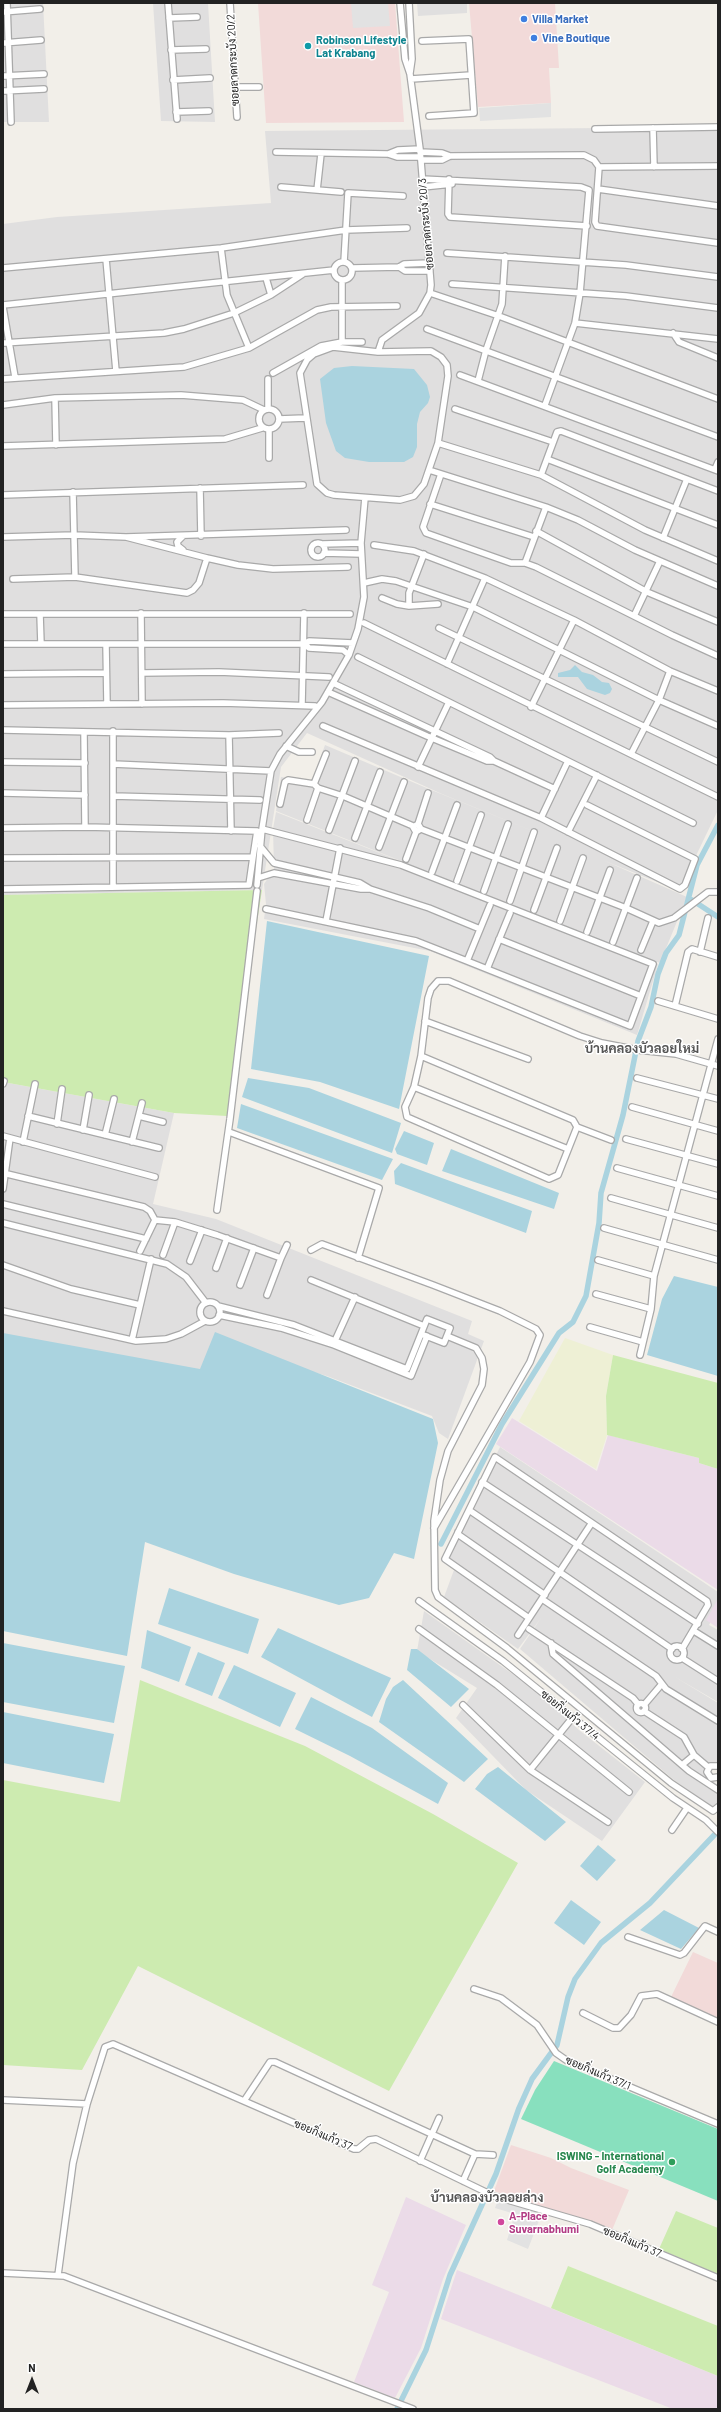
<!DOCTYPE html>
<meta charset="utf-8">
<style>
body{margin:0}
#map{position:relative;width:721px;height:2412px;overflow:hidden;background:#f2efe9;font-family:Barlow,sans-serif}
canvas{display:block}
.frame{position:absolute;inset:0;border:4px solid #222;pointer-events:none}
.north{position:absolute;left:12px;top:2360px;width:40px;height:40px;-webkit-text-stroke:3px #fff;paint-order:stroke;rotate:0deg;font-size:11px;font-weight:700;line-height:16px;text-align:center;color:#222}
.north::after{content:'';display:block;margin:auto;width:14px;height:18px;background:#222;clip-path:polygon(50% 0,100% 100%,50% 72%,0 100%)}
</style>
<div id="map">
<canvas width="721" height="2412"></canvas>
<div class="frame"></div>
<div class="north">N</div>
</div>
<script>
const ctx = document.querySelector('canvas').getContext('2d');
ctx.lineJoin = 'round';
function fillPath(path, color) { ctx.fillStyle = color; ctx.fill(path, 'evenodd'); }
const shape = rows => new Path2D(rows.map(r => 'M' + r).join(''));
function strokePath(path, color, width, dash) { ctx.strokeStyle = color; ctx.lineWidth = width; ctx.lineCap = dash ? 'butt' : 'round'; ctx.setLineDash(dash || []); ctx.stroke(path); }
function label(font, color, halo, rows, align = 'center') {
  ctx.font = font + ' Barlow,Sarabun,sans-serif'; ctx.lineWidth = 3; ctx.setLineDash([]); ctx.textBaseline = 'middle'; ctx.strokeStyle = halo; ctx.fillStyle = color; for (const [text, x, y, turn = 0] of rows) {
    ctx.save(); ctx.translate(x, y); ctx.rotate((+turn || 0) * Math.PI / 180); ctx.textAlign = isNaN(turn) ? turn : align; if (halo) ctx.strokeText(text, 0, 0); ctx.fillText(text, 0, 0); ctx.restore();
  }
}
const residential = shape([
 [3,3,43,3,49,122,3,122],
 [153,3,208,3,215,122,161,121],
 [417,3,467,3,467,13,418,16],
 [718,127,718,810,692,864,682,892,605,861,687,897,660,963,591,937,658,964,637,1035,430,951,264,919,266,904,264,884,274,869,273,829,276,812,486,895,276,811,281,777,312,781,325,745,429,789,540,834,442,794,307,733,281,767,262,890,3,895,3,224,57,217,271,203,265,131],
 [3,1082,174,1113,153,1204,216,1219,472,1321,468,1334,484,1341,448,1439,439,1433,432,1416,327,1376,227,1347,202,1378,3,1347],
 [500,1447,718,1592,718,1609,709,1625,718,1630,718,1702,675,1677,718,1703,718,1760,708,1777,718,1785,717,1810,674,1780,520,1649,541,1618,518,1649,444,1597,454,1570,444,1563],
 [424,1611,535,1690,579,1730,645,1782,602,1841,526,1790,456,1718,477,1688,417,1651]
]);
const commercial = shape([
 [258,3,395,3,404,122,266,123],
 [469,3,555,3,559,68,549,68,551,103,478,107],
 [693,1952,718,1963,718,2018,671,1997],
 [511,2145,551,2158,571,2168,629,2190,612,2230,494,2191]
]);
const industrial = shape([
 [512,1418,597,1471,608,1435,699,1458,699,1463,718,1469,718,1590,496,1444],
 [718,1599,718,1628,706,1620],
 [406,2197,466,2225,443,2279,421,2348,395,2398,354,2382,389,2292,372,2285],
 [457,2270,718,2376,718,2409,673,2409,441,2319]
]);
const farmland = shape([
 [565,1338,613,1355,606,1396,607,1435,596,1469,519,1421]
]);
const grass = shape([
 [262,890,227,1116,174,1113,3,1082,3,895],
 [613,1355,718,1383,718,1469,699,1463,699,1458,607,1435,606,1396],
 [140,1680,305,1746,433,1814,518,1863,389,2091,138,1966,82,2070,3,2065,3,1780,120,1802],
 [676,2211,718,2228,718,2274,659,2249],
 [568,2266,718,2326,718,2376,551,2308]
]);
const pitch = shape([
 [554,2061,718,2129,718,2201,521,2119,535,2090]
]);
const parking = shape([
 [351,3,388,3,390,26,353,28],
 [551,103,551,117,480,121,479,108],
 [498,2200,536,2211,535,2216,540,2218,528,2249,507,2240,515,2214,495,2208]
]);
const water = shape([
 [352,366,414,369,427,385,430,397,428,403,420,412,417,424,417,447,413,457,404,462,369,462,345,458,336,451,326,423,320,379,334,368],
 [575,665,582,672,593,675,602,682,609,683,612,689,610,693,605,695,587,689,578,677,558,677,558,673,570,670],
 [267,921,429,956,399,1109,320,1082,251,1069],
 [248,1078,309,1088,401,1123,392,1153,242,1097],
 [241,1104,393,1159,382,1180,237,1128],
 [404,1131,434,1143,427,1165,397,1154,395,1149],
 [451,1149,559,1193,554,1209,442,1171],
 [401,1163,532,1211,526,1233,395,1184,394,1171],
 [674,1276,718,1287,718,1376,647,1355,662,1299],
 [215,1332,433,1419,438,1443,414,1559,394,1553,369,1598,339,1605,234,1574,145,1542,127,1656,3,1631,3,1333,200,1369],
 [169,1588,259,1619,248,1654,158,1624],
 [278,1628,391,1678,372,1717,261,1657],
 [147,1630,191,1647,179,1682,141,1668],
 [3,1643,125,1666,114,1723,3,1702],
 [411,1649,417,1649,469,1689,451,1707,407,1670],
 [198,1652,225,1663,212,1696,185,1685],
 [234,1665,296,1693,280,1727,218,1698],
 [403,1680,488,1759,464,1782,379,1722,386,1699,393,1687],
 [311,1697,372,1728,448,1783,438,1804,350,1756,295,1729],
 [3,1712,114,1734,104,1783,3,1763],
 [498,1767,566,1822,545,1841,475,1789,487,1774],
 [598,1845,616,1860,597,1881,580,1866],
 [571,1900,601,1922,584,1945,554,1923],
 [664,1910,699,1928,681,1949,640,1930]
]);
const canal = shape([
 [692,900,718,917],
 [441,1544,502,1424,559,1333,573,1322,586,1296,599,1223,601,1193,623,1115,638,1041,651,1007,658,974,666,953,679,935,697,865,718,825],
 [397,2409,426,2350,450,2275,496,2174,519,2108,532,2079,557,2045,568,1997,575,1979,601,1943,650,1903,718,1831]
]);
const minor = shape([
 [7,3,11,122],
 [168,3,177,119],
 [230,3,237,117],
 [409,3,412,59,410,73],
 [3,12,40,9],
 [169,18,197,17],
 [422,41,469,39,474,113,429,116],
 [3,43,41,40],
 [171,50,206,49],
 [3,76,44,74],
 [411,79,471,75],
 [173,80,210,78],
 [235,87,259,87],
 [3,91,44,89],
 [176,112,209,111],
 [653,128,654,167],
 [595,129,718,127],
 [276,152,388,154,397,157,420,157],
 [420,152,442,153,450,156],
 [388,154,398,150,420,149],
 [421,160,442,160,450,156,584,155,594,160,599,167,595,222,597,226,718,243],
 [599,167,718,166],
 [422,179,581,187,589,190,580,293,575,323,545,405],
 [449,179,448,214,450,217,587,226],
 [281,187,341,192],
 [423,187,452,184],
 [598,189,718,206],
 [317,190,321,154],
 [221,248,227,295,249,348],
 [447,253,626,265,718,277],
 [106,259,116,371],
 [344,262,348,193,403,196],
 '334 271a9 9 0 1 1 18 0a9 9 0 1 1-18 0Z',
 [399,267,405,271,430,271],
 [3,268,221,248,346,230,407,228],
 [352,268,399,267,404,264,429,263],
 [266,278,271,295],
 [452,284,626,296,718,308],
 [430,293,499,316,718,399],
 [3,305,334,270],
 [3,307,15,377],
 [575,323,718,339],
 [427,329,718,437],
 [673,333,679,342,718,358],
 [342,342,342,280],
 [3,343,164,333,184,329,234,313,271,295,303,274],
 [333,347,378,352,431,351,441,357,447,365,448,376,438,443,424,484,414,496,400,500,334,495,327,493,317,484,300,373,307,360,314,354,333,347],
 [378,352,382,340,419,313,430,293,431,285,420,149,410,74,405,59,400,3],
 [273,373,321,346,342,342,362,342],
 [460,375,718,471],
 [3,379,184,367,249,348,317,310,331,307,397,306],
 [478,381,486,350,502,304,505,256],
 [55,398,56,445],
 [3,405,55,398,181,395,243,400,264,410],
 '259 419a10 10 0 1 1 20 0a10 10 0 1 1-20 0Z',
 [268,409,268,379],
 [455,409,553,442],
 [279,419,305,418],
 [269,430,269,458],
 [438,443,541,475,645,530,718,561],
 [3,446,225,439,262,428],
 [547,459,718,525],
 [715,469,718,462],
 [429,470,546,507,578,520,635,550,718,586],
 [441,474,423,527,426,533,511,563,525,563,536,567,672,635,718,656],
 [541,475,557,432,561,431,718,491],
 [200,488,201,536],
 [3,495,303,485],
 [430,504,534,537],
 [536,531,647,592,718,622],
 [3,537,74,535,73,492],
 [126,537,346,530],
 [663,538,687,479],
 '311 550a7 7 0 1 1 14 0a7 7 0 1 1-14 0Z',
 [322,544,361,543],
 [374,545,414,551,485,578,574,620,670,671,718,691],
 [183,550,178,546,177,542,183,536],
 [324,553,361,554],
 [525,563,546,507],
 [75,577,74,535,126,537,207,558],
 [13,579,75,577,187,593,193,590,199,583,207,558,238,565,273,569,348,567],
 [364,583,382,579,396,581,473,607,659,700,718,726],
 [382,598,397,604,409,606,438,604],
 [409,606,409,593,424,554],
 [141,613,142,704],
 [3,614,350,614],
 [40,614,41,644],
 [634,616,660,561],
 [364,623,718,797],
 [439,628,718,762],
 [3,644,305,644,309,641,353,643],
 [106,644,107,704],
 [305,644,309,648,343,650,349,655],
 [358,657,693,823],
 [447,664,485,578],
 [142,673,219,672,329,677],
 [3,674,106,673],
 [328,692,427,736,487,761,494,761,490,757,333,683],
 [3,705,223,703,315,706],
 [302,705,304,613],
 [531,707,574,620],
 [323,726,541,818,680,889,685,885,695,859,587,805],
 [3,730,229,735,279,733],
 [229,735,231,831],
 [286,746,299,752,312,752],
 [631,754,659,700,670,671],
 [494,761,555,789],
 [3,762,85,763],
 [113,764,271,771],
 [418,767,449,702],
 [314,784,318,788,343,796,413,826],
 [3,793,85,795],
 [113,796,260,800],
 [280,804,285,782,288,780,314,784,326,754],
 [541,818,568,761],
 [307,820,318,788],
 [418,824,428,793],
 [3,828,85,827,84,732],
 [262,829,401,865,653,964,630,1026,467,961],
 [421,829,626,908,659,923,674,918,708,892,718,892],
 [329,830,355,761],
 [568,832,597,775],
 [355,838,380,772],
 [260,846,274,863,360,883,370,889,429,908,480,929],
 [379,847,404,782],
 [3,858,253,857,257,831,85,827],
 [406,859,416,832,421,829,418,824,413,827,416,832],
 [432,872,457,805],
 [258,878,274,873,361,889,370,889],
 [457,881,481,815],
 [257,885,262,829,271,771,280,754,322,702,349,655,358,629,364,597,361,543,365,498],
 [113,887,113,731],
 [3,889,249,885,253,857],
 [484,891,508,824],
 [510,901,534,832],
 [266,909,416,941,467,961,490,905],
 [534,910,557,848],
 [326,921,340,848],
 [560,921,583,858],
 [587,932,610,870],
 [499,939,641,996],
 [613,942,637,878],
 [641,950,653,921],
 [700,952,708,918],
 [487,969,510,913],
 [658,1001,718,1019],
 [675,1006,688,952,692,949,718,957],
 [425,1021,528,1059],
 [421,1056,573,1120,577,1127,558,1175,549,1179,407,1117,405,1107,414,1087,421,1056,428,998,431,989,438,981,449,981,580,1036,602,1043,638,1050,676,1054,718,1066],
 [637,1078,718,1099],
 [3,1084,4,1081],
 [414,1087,568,1149],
 [632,1107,718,1131],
 [28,1116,159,1148],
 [139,1116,163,1122],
 [57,1124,62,1089],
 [577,1127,611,1140],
 [83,1130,89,1095],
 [229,1132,379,1188,358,1258],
 [105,1135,114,1099],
 [3,1136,155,1177],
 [626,1139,718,1164],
 [23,1142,35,1084],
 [132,1142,142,1103],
 [617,1168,718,1196],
 [3,1173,144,1207,150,1211,155,1220,175,1222,217,1235,281,1258,267,1295],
 [3,1189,10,1138],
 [611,1198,718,1228],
 [3,1204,146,1239],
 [217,1210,230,1119,257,891],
 [3,1223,167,1264,186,1277,206,1303],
 [604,1228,718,1260],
 [311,1250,322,1244,433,1285,500,1311,536,1329,540,1335,530,1362,434,1528],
 [140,1251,155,1220],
 [163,1255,175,1222],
 [281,1258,287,1245],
 [598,1260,654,1276],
 [190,1261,202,1230],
 [3,1265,71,1289,140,1305],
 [216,1268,227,1238],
 [311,1280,424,1326],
 [240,1285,254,1248],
 [596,1294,651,1309],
 '200 1312a10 10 0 1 1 20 0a10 10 0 1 1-20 0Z',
 [218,1306,294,1325,407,1369,421,1334],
 [3,1311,136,1341,166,1339,181,1334,205,1321],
 [219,1315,281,1328,334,1345,411,1376,427,1336],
 [427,1319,450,1328,444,1343,421,1334,427,1319],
 [590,1327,643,1342],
 [447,1336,476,1348,482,1358,484,1369,482,1385,448,1451,440,1480,434,1521,435,1590,438,1597,507,1648,671,1783,713,1811,718,1807],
 [132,1340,151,1259],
 [334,1343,355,1297],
 [640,1355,651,1309,654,1276,718,1039],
 [482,1482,698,1624],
 [469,1510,672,1649],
 [458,1532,459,1535,545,1595],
 [542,1599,656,1676,666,1689,718,1721],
 [419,1601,503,1661,673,1798,706,1820,718,1832],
 [529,1618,445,1559,495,1457,707,1601,708,1605,682,1649],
 [419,1629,497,1685,629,1792],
 [529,1629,633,1698,638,1704],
 [694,1631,718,1646],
 [518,1635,591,1524],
 [551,1643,553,1654,689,1771,718,1790],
 '670 1653a7 7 0 1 1 14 0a7 7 0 1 1-14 0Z',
 [682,1658,718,1681],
 '636.5 1708a4.5 4.5 0 1 1 9 0a4.5 4.5 0 1 1-9 0Z',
 [463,1705,530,1770,608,1822],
 [644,1705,661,1685],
 [644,1711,684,1737,694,1755,708,1767],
 [682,1765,694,1755],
 [718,1766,710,1766,707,1772,711,1778,718,1777],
 [530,1770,573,1717],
 [672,1830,687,1808],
 [628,1937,680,1955,684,1953,705,1926,718,1932],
 [474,1989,501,1998,537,2025,556,2053,566,2060,718,2124],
 [583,2013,613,2028,619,2028,631,2015,641,1996,657,1994,718,2022],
 [3,2100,87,2104,105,2047,113,2044,354,2149,358,2149,369,2140,376,2139,494,2196,590,2224,718,2278],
 [244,2101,270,2062,275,2062,475,2154,493,2155],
 [420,2161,439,2118],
 [463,2181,475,2154],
 [3,2273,64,2276,413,2409],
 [58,2275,73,2163,87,2104]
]);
const markers = [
 [524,19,4,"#3f7fe0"],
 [534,38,4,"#3f7fe0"],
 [308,46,4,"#0f9aa8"],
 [672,2162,4,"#2e9e5b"],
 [501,2222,4,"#d1479c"]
];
const shopNames = [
 ["Villa Market",532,19],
 ["Vine Boutique",542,38]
];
const cultureNames = [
 ["Robinson Lifestyle",316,40],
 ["Lat Krabang",316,53]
];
const streetNames = [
 ["ซอยลาดกระบัง 20/2",233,60,-93],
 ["ซอยลาดกระบัง 20/3",426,224,-95],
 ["ซอยกิ่งแก้ว 37/4",570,1715,39],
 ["ซอยกิ่งแก้ว 37/1",598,2073,23],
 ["ซอยกิ่งแก้ว 37",323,2135,23],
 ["ซอยกิ่งแก้ว 37",632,2242,23]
];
const leisureNames = [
 ["ISWING - International",664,2156],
 ["Golf Academy",664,2169]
];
const hotelNames = [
 ["A-Place",509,2216],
 ["Suvarnabhumi",509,2229]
];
const quarterNames = [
 ["บ้านคลองบัวลอยใหม่",642,1049],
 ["บ้านคลองบัวลอยล่าง",487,2198]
];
fillPath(residential, '#e0dfdf');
fillPath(commercial, '#f2dad9');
fillPath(industrial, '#ebdbe8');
fillPath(farmland, '#eef0d5');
fillPath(grass, '#cdebb0');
fillPath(pitch, '#88e0be');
fillPath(parking, '#e2e2e2');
fillPath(water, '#aad3df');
strokePath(canal, '#aad3df', 5.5);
strokePath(minor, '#a9a9a9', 8);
strokePath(minor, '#fff', 5.5);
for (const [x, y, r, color] of markers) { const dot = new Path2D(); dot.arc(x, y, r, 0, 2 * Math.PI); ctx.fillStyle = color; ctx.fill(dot); strokePath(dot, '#fff', 1.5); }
label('bold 11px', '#366cbe', '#fff', shopNames, 'left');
label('bold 11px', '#0d838f', '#fff', cultureNames, 'left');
label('11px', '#222', '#fff', streetNames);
label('bold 11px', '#27864d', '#fff', leisureNames, 'right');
label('bold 11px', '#b23c85', '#fff', hotelNames, 'left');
label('bold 13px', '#555', '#fff', quarterNames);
</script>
